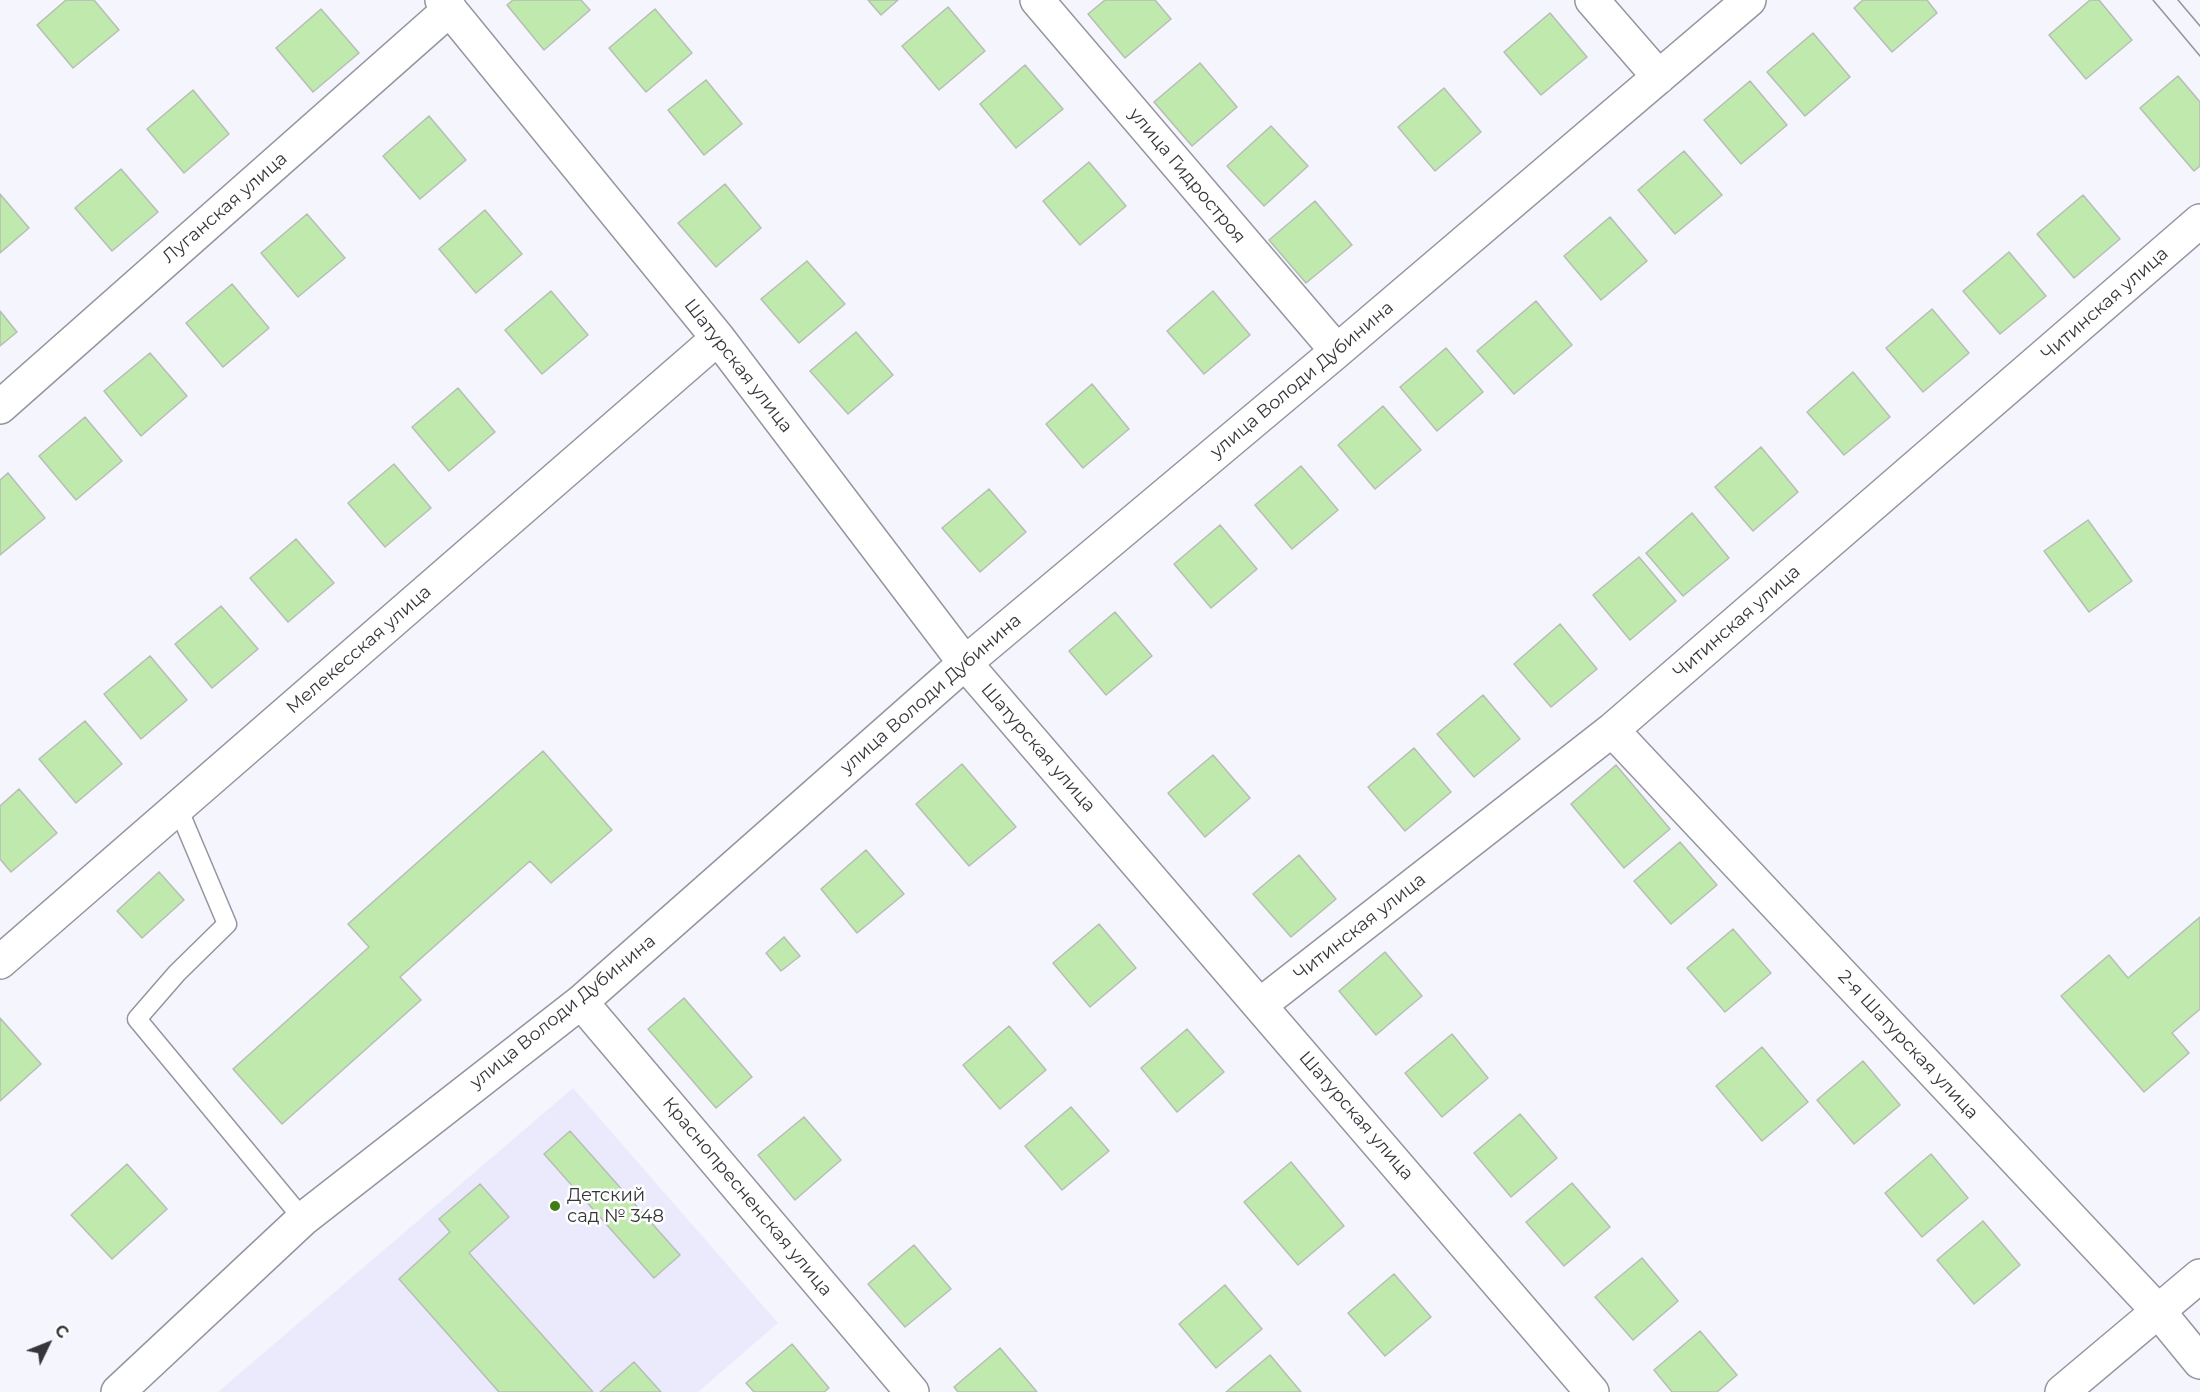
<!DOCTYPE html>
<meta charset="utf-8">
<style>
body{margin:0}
#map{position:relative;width:2200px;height:1392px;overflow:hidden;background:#f5f5fe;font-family:Montserrat,sans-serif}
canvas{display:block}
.north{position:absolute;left:18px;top:1314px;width:60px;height:60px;-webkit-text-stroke:4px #fff;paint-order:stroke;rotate:47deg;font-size:16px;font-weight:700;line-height:24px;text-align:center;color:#36363a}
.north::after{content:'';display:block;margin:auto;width:21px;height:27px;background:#36363a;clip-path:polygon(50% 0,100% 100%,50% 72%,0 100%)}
</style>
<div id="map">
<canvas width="2200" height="1392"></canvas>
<div class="north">С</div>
</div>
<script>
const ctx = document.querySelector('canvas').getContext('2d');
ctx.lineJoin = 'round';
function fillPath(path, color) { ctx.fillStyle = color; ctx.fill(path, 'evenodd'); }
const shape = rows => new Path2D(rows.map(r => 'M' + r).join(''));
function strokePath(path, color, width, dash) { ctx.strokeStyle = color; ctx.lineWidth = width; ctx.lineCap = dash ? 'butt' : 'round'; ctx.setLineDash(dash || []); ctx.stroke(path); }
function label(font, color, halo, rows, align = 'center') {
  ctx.font = font + ' Montserrat,sans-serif'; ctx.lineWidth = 5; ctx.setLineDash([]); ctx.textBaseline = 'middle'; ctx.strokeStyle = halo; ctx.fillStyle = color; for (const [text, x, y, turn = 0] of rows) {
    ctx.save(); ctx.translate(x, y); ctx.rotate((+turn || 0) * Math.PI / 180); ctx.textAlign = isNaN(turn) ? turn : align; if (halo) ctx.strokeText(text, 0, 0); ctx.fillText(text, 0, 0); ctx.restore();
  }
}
const built = shape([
 [573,1088,778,1323,698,1392,218,1392]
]);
const building = shape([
 [66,0,94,0,119,30,73,68,37,25,66,0],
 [513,0,581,0,590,10,544,50,507,5,513,0],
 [868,0,898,0,881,15,868,0],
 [1105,0,1155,0,1171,19,1125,58,1088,14,1105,0],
 [1863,0,1927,0,1937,13,1892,52,1854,8,1863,0],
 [2090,0,2099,0,2132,40,2086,79,2049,35,2090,0],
 [948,7,985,51,939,90,902,46,948,7],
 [321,9,359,53,313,92,276,48,321,9],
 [655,9,692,53,646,92,609,48,655,9],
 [1550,13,1587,57,1541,95,1504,52,1550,13],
 [1813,33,1850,77,1805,116,1767,72,1813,33],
 [1200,63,1237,107,1192,146,1154,102,1200,63],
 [1025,65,1063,109,1016,148,980,104,1025,65],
 [2178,76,2200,102,2200,166,2194,171,2140,108,2178,76],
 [706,80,742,124,704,155,668,110,706,80],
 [1750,81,1787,125,1741,164,1704,120,1750,81],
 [1444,88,1481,132,1435,171,1398,127,1444,88],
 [193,90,229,134,184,173,147,129,193,90],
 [429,116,466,160,420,199,383,156,429,116],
 [1271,126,1308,166,1264,206,1227,166,1271,126],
 [1684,151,1722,195,1675,234,1638,190,1684,151],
 [1089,162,1126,206,1080,245,1043,201,1089,162],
 [121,169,158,212,112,251,75,208,121,169],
 [725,184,761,228,716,267,678,223,725,184],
 [0,194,29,228,0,253,0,194],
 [2083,195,2120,239,2074,278,2037,234,2083,195],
 [1315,201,1352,245,1306,283,1269,240,1315,201],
 [485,210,522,254,476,293,439,249,485,210],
 [307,214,345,258,298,297,261,253,307,214],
 [1610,217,1647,261,1601,300,1564,256,1610,217],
 [2009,252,2046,296,2000,334,1963,291,2009,252],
 [807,261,845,304,799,343,761,299,807,261],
 [232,284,269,328,223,367,186,323,232,284],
 [551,291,588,335,542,374,505,330,551,291],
 [1213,291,1250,335,1204,374,1167,331,1213,291],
 [1536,301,1572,345,1514,394,1477,351,1536,301],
 [1932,309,1969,353,1923,392,1886,348,1932,309],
 [0,311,17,332,0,346,0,311],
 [856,332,893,375,848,414,810,371,856,332],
 [1446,348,1483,392,1437,431,1400,387,1446,348],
 [150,353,187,396,141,436,104,391,150,353],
 [1853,372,1890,417,1844,455,1807,412,1853,372],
 [1092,384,1129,429,1083,468,1046,424,1092,384],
 [458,388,495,432,449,471,412,427,458,388],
 [1383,406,1421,450,1375,489,1338,445,1383,406],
 [85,417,122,461,76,500,39,456,85,417],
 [1761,447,1798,492,1753,531,1715,487,1761,447],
 [394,464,431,508,385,547,348,503,394,464],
 [1301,466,1338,510,1292,549,1255,505,1301,466],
 [8,473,45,518,0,555,0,480,8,473],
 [989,489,1026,532,980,572,942,528,989,489],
 [1692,513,1729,558,1683,596,1646,553,1692,513],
 [2088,520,2132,581,2089,612,2044,551,2088,520],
 [1220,525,1257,569,1211,608,1174,564,1220,525],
 [296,539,334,583,288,622,250,578,296,539],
 [1639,557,1676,601,1630,640,1593,595,1639,557],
 [221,606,258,649,212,688,175,644,221,606],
 [1115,612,1152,656,1106,695,1069,651,1115,612],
 [1560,624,1597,669,1551,707,1514,664,1560,624],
 [150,656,187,700,141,739,104,694,150,656],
 [1483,695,1520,739,1474,777,1437,734,1483,695],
 [85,721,122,764,76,803,39,759,85,721],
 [1414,748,1451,792,1405,831,1368,787,1414,748],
 [543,751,612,830,551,883,530,861,400,977,421,1000,282,1124,233,1069,369,947,348,924,543,751],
 [1213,755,1250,798,1205,837,1168,793,1213,755],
 [962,764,1016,827,969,866,916,804,962,764],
 [1616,765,1670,829,1624,868,1571,804,1616,765],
 [19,789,57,833,11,872,0,859,0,806,19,789],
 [1680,842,1717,885,1671,924,1634,881,1680,842],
 [866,850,904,894,857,933,821,889,866,850],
 [1299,855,1336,899,1291,937,1253,894,1299,855],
 [159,872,184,900,142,938,117,911,159,872],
 [2200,917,2200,1009,2172,1033,2189,1053,2144,1092,2061,996,2109,955,2128,978,2200,917],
 [1099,924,1136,968,1090,1007,1053,963,1099,924],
 [1733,929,1771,973,1725,1012,1687,968,1733,929],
 [784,937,800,956,781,971,766,953,784,937],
 [1385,952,1422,996,1376,1035,1339,991,1385,952],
 [684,998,752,1077,716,1108,648,1029,684,998],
 [0,1018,41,1064,0,1101,0,1018],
 [1009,1026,1046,1070,1000,1109,963,1065,1009,1026],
 [1187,1029,1224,1072,1177,1112,1141,1068,1187,1029],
 [1452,1034,1488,1078,1442,1117,1405,1073,1452,1034],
 [1762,1047,1808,1102,1762,1141,1716,1086,1762,1047],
 [1863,1061,1900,1105,1854,1144,1817,1100,1863,1061],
 [1071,1107,1109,1151,1062,1190,1025,1146,1071,1107],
 [1520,1114,1557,1158,1511,1197,1474,1153,1520,1114],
 [804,1117,841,1160,795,1200,758,1155,804,1117],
 [570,1131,680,1255,654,1278,544,1154,570,1131],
 [1931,1154,1968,1198,1922,1237,1885,1193,1931,1154],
 [1291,1162,1344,1226,1298,1265,1244,1202,1291,1162],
 [127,1164,167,1209,112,1259,71,1215,127,1164],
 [1572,1183,1610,1227,1564,1266,1526,1222,1572,1183],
 [480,1184,509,1217,469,1253,593,1392,499,1392,399,1279,450,1232,439,1219,480,1184],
 [1983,1221,2020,1265,1974,1304,1937,1260,1983,1221],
 [914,1245,951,1289,905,1327,868,1284,914,1245],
 [1642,1258,1678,1301,1633,1340,1595,1297,1642,1258],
 [1394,1274,1431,1317,1385,1356,1348,1313,1394,1274],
 [1225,1285,1262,1329,1216,1368,1179,1324,1225,1285],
 [1700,1331,1737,1375,1717,1392,1672,1392,1654,1370,1700,1331],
 [792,1344,829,1388,824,1392,754,1392,746,1383,792,1344],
 [1000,1348,1037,1392,958,1392,954,1387,1000,1348],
 [1270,1355,1301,1392,1226,1392,1270,1355],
 [634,1362,661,1392,600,1392,634,1362]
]);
const service = shape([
 [178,808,227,924,177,973,137,1019,303,1219]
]);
const minor = shape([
 [442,0,718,338,965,663,1592,1392],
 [1037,0,1337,351],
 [1592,0,1659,77],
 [0,407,450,9],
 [1612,730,2159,1312,2200,1362],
 [0,962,718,338],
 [581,1002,912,1392],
 [1260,1005,1612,730,2200,221],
 [118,1392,303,1219,581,1002,965,663,1337,351,1749,0],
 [2062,1392,2200,1276]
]);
const tram = shape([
 [2153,0,2200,56],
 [2178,0,2200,26]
]);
const markers = [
 [555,1206,6,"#3e7c18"]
];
const streetNames = [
 ["улица Гидростроя",1187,176,50],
 ["Луганская улица",225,208,-41],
 ["Читинская улица",2105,304,-41],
 ["Шатурская улица",738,366,52],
 ["улица Володи Дубинина",1302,380,-40],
 ["Читинская улица",1737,622,-41],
 ["Мелекесская улица",359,650,-41],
 ["улица Володи Дубинина",931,694,-41],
 ["Шатурская улица",1038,748,49],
 ["Читинская улица",1360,927,-38],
 ["улица Володи Дубинина",563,1012,-39],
 ["2-я Шатурская улица",1908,1045,47],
 ["Шатурская улица",1356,1116,49],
 ["Краснопресненская улица",747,1197,50]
];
const poiNames = [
 ["Детский",567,1196],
 ["сад № 348",567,1217]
];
fillPath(built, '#eaeafc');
fillPath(building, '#bfe9ad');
strokePath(building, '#b7beb5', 1.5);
strokePath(service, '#9595a0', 21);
strokePath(minor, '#9595a0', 36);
strokePath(service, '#fff', 18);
strokePath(minor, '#fff', 33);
strokePath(tram, '#94949a', 1.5);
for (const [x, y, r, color] of markers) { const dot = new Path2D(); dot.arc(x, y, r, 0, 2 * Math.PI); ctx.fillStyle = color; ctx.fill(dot); strokePath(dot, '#fff', 2); }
label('18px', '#36363a', '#fff', streetNames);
label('18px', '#36363a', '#fff', poiNames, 'left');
</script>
